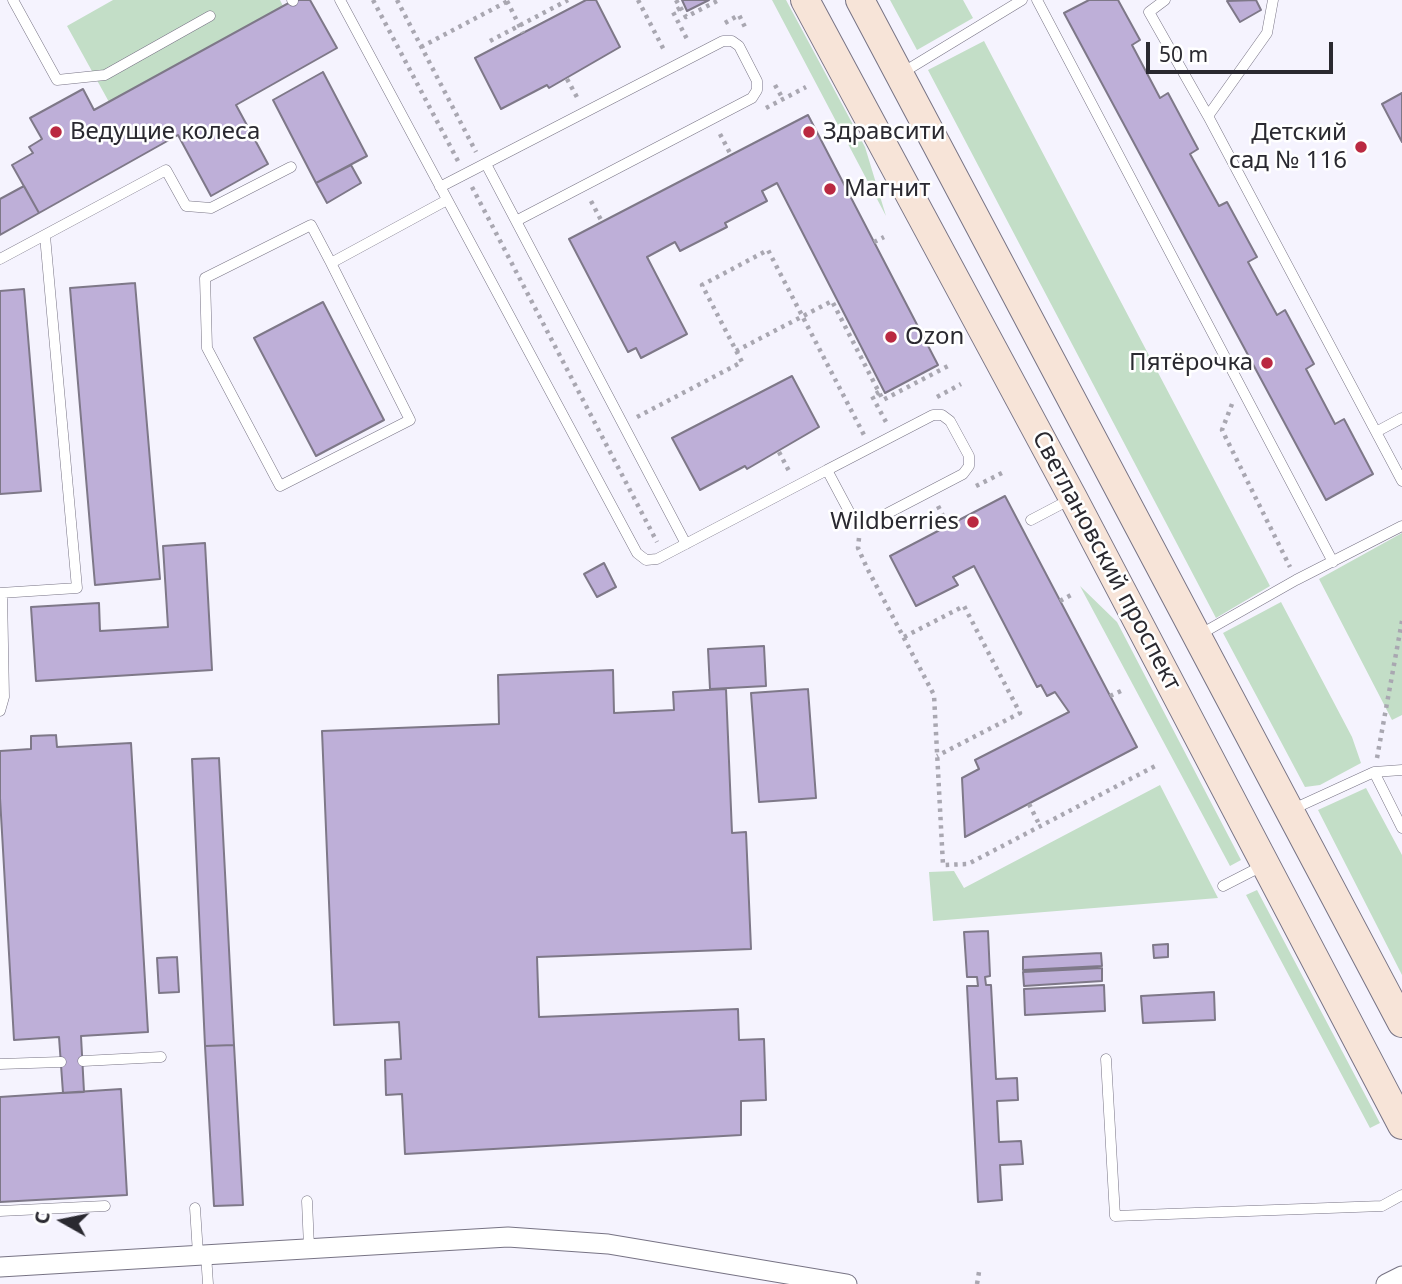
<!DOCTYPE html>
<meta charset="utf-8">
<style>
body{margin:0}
#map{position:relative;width:1402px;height:1284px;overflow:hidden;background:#f5f3fe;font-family:"Noto Sans",sans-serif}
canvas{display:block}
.north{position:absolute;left:28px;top:1186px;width:70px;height:70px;-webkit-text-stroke:5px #fff;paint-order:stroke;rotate:279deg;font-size:19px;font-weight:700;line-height:28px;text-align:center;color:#2a2930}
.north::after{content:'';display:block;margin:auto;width:24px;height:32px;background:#2a2930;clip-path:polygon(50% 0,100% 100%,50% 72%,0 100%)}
.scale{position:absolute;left:1146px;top:42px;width:187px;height:32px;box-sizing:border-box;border:4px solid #2a2930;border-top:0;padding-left:9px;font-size:21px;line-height:24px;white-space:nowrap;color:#2a2930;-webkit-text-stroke:5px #fff;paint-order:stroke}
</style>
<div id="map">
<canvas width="1402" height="1284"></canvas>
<div class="north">С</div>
<div class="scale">50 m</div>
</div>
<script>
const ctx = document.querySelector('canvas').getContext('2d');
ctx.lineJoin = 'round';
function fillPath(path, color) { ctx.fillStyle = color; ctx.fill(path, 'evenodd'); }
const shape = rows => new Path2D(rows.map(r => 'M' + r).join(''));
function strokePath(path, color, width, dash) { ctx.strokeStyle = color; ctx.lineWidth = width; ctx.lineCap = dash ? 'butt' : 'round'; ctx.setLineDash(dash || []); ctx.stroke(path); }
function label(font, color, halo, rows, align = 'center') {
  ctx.font = font + ' "Noto Sans",sans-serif'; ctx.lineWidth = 5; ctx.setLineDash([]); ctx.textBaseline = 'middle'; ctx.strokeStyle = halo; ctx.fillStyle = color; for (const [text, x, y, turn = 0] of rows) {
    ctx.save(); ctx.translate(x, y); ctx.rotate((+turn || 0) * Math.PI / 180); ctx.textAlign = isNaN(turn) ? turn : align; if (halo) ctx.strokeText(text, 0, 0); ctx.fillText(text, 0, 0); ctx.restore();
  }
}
const green = shape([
 [113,0,280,0,283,6,109,102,67,26],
 [772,0,786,0,865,147,886,216],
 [890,0,963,0,973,18,917,50],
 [984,41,1270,586,1216,618,928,70],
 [1402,533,1402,715,1392,720,1319,579],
 [1080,586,1117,622,1241,860,1230,866],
 [1281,602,1352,737,1361,763,1320,785,1305,787,1223,633],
 [1160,785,1218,898,933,921,929,872,954,871,964,888],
 [1366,788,1402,855,1402,975,1318,810],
 [1257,890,1380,1123,1370,1128,1246,895]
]);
const building = shape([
 [294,0,310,0,337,48,236,105,268,164,211,196,178,135,39,213,12,165,33,153,29,147,42,139,30,118,83,89,94,110,294,0],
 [586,0,596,0,620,47,549,88,547,85,501,109,475,58,586,0],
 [682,0,709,0,687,11,682,0],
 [1089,0,1118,0,1140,40,1132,45,1160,98,1168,93,1198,149,1190,154,1219,206,1227,202,1257,257,1248,262,1277,315,1285,310,1314,364,1306,369,1335,424,1344,419,1373,474,1326,500,1064,13,1089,0],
 [1256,0,1261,10,1240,22,1227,1,1256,0],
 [323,72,367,156,316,183,273,100,323,72],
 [1402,93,1402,142,1382,104,1402,93],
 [808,115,938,365,885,393,777,183,762,191,767,201,725,223,727,227,680,251,675,242,647,257,687,334,641,358,636,348,628,352,569,239,808,115],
 [351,165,361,183,327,203,316,183,351,165],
 [24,186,39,213,0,235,0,199,24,186],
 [135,283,160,579,95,585,70,288,135,283],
 [24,289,41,491,0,494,0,291,24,289],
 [323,302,384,420,316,456,254,338,323,302],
 [792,376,819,427,747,469,745,466,700,490,672,438,792,376],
 [1005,496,1137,747,965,837,962,778,979,769,975,760,1069,712,1055,692,1047,696,1041,685,1037,687,974,566,953,577,958,585,916,606,890,556,1005,496],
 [205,543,212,670,36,681,31,607,99,603,100,631,168,627,163,546,205,543],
 [604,563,616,587,597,597,584,574,604,563],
 [764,646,766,686,710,689,708,649,764,646],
 [613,670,614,713,674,710,673,692,726,689,732,833,746,832,751,949,537,957,539,1017,738,1009,739,1040,764,1039,766,1100,741,1101,741,1135,405,1154,402,1094,386,1095,385,1060,401,1059,399,1022,334,1025,322,731,499,724,498,675,613,670],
 [808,689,816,798,759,802,751,693,808,689],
 [56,735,57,747,131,743,148,1032,81,1036,84,1092,63,1093,59,1037,14,1040,0,798,0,751,31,749,31,736,56,735],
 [219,758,234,1045,205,1046,192,759,219,758],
 [988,931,990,976,985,977,986,985,991,985,996,1079,1017,1078,1018,1100,997,1101,999,1142,1021,1141,1023,1164,1000,1165,1002,1200,978,1202,967,986,978,986,977,977,967,977,964,932,988,931],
 [1168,944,1168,957,1154,958,1153,945,1168,944],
 [1101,953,1102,966,1023,970,1023,957,1101,953],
 [177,957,179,992,159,993,157,958,177,957],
 [1102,968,1102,981,1024,986,1023,972,1102,968],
 [1104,985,1105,1011,1025,1015,1024,989,1104,985],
 [1214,992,1215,1020,1143,1023,1141,996,1214,992],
 [234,1045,243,1205,214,1206,205,1046,234,1045],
 [121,1089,127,1195,0,1202,0,1097,121,1089]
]);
const path = shape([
 [373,0,458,161],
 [397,0,476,152],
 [638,0,665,52],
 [676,0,686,17,719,0],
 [507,1,523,33],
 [680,8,673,12,688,41],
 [725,23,739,15,747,31],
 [490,41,568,0],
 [421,47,510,0],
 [567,79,578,99],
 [775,85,783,99],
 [766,108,806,87],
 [720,134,731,155],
 [472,187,657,542],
 [591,201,602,222],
 [874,242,884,237],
 [736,351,832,301,883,400,950,365],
 [879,392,872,396,886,422],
 [937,397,961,384],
 [1232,404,1222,430,1290,567],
 [637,417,742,362,702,285,768,250,864,435],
 [779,452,790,473],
 [976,486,1006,471],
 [938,506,948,526],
 [859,538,858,548,867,568,934,695,943,865,968,864,1159,764],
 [1060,601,1071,595],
 [904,637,964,606,1020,713,937,756],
 [1110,696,1121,691],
 [1377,758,1402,621],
 [1029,804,1040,826],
 [977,1284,979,1272]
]);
const lane = shape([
 [13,0,57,80,105,75,210,16],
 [292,0,293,1],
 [340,0,637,553,646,560,657,559,827,470,852,517,860,523,869,523,963,474,969,466,969,456,950,421,942,415,933,415,827,470],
 [1037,0,1333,562],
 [1165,0,1149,12,1208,116,1402,481],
 [902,73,1022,0],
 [1208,116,1267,33,1273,0],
 [486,164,686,544],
 [440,187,723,41,732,41,739,46,757,81,757,90,752,98,516,221],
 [0,259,166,170,186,206,211,208,291,167],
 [331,263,311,225,205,278,207,348,280,486,410,420,331,263,447,200],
 [1376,432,1402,418],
 [1031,520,1071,499],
 [0,593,77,588,45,236],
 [1199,635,1296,580,1402,526],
 [0,711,4,697,2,593],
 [1374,772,1402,828],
 [1291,810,1374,772,1402,770],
 [1223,886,1264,865],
 [1106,1059,1115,1216,1382,1206,1402,1195],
 [83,1061,161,1057],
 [0,1064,61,1062],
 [307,1201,309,1247],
 [195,1208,198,1254],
 [0,1211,105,1206],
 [206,1254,208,1284]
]);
const street = shape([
 [0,1267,508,1237,608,1244,847,1284],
 [1386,1284,1402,1276]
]);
const secondary = shape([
 [805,0,1073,498,1402,1125],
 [860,0,1402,1023]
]);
const markers = [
 [56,132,7,"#ba2941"],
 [809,132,7,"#ba2941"],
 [1361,147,7,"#ba2941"],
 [830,189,7,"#ba2941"],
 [891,337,7,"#ba2941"],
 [1267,363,7,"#ba2941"],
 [973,522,7,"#ba2941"]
];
const poiNames = [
 ["Ведущие колеса",70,132],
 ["Здравсити",823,132],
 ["Детский",1347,133,"right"],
 ["сад № 116",1347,161,"right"],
 ["Магнит",844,189],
 ["Ozon",905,337],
 ["Пятёрочка",1253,363,"right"],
 ["Wildberries",959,522,"right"]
];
const streetNames = [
 ["Светлановский проспект",1106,561,62]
];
fillPath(green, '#c3dec7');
fillPath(building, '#beafd8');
strokePath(building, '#7e7888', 2);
strokePath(lane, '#777384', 11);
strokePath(street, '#777384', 21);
strokePath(secondary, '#777384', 30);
strokePath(path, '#a9a7b1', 4.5, [3.5, 5]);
strokePath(lane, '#fff', 10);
strokePath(street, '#fff', 19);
strokePath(secondary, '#f7e4d8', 28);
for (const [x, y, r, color] of markers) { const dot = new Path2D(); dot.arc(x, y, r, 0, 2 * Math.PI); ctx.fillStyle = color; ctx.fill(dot); strokePath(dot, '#fff', 2.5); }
label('24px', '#2a2930', '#fff', poiNames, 'left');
label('24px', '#2a2930', '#fff', streetNames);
</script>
